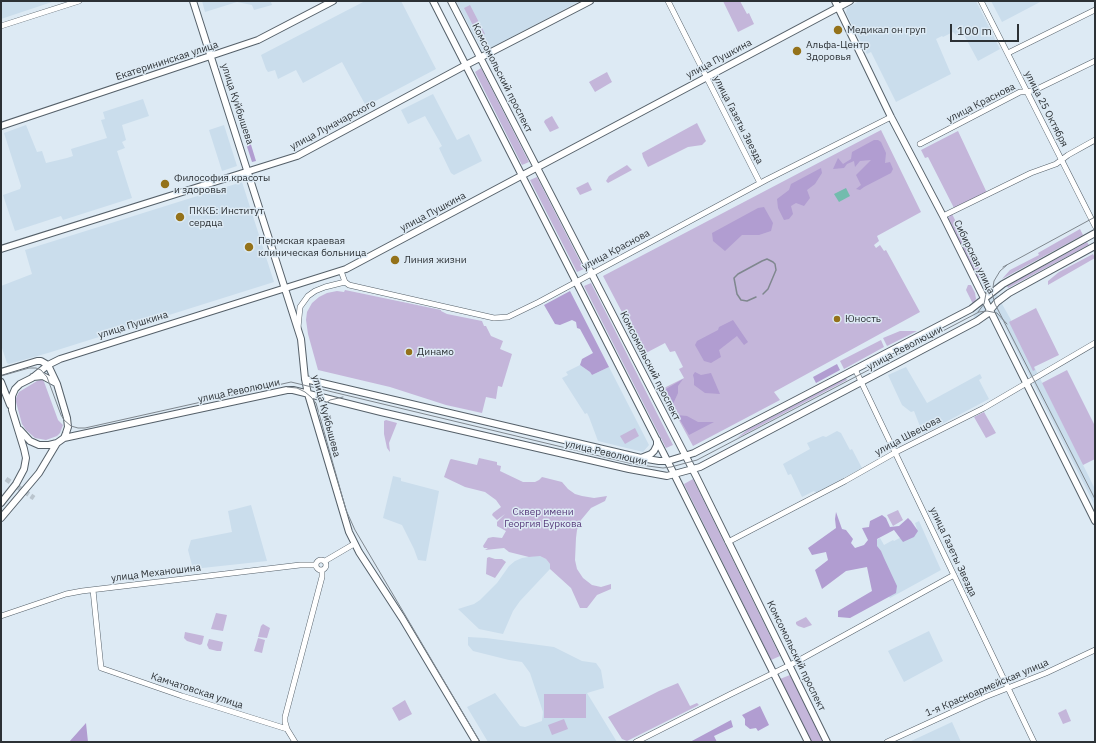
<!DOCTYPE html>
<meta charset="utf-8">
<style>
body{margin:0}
#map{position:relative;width:1096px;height:743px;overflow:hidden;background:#ddeaf4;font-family:"IBM Plex Sans",sans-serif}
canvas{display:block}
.frame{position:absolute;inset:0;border:2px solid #2c3135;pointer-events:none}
.scale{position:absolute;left:950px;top:24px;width:69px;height:18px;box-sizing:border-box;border:2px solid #2c3135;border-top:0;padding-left:5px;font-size:12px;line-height:14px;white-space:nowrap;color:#2c3135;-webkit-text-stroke:3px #ddeaf4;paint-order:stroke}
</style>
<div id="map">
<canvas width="1096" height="743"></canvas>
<div class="frame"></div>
<div class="scale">100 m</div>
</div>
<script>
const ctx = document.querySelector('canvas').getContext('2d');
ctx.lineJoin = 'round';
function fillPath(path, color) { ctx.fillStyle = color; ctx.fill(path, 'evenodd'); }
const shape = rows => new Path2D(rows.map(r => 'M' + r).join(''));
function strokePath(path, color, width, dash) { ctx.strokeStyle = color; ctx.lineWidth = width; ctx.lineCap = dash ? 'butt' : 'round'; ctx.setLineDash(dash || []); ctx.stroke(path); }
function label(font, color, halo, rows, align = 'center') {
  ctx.font = font + ' "IBM Plex Sans",sans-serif'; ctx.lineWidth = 3; ctx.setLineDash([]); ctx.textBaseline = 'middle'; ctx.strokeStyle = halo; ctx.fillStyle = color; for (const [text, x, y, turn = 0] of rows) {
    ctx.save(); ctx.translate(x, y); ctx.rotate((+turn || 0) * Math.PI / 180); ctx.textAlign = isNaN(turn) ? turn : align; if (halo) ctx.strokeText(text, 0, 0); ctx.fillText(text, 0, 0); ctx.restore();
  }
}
const built = shape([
 [1,1,55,1,1,19],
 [202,1,273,1,271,2,272,5,254,10,252,5,237,2,205,12],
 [365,1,401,1,436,69,366,106,342,62,303,83,296,70,278,79,275,70,268,72,266,69,261,55],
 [456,1,580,1,485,51,482,50],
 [859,1,976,1,1000,49,978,61,963,33,957,36,953,32,943,37,942,36,936,39,951,74,896,102,871,52,867,54,846,13,847,8],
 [991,1,1042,1,1002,22],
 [433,94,457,140,469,134,482,161,454,175,451,173,439,148,442,146,425,116,408,124,401,110],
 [143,99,149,116,122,125,126,140,122,142,125,148,117,151,132,198,63,220,61,216,15,231,3,195,20,189,21,186,4,133,26,125,37,152,42,151,46,163,67,158,73,156,71,149,107,138,101,120,105,119,103,112],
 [224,125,237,166,222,171,209,130],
 [242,182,274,282,48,353,9,364,7,363,1,345,1,286,32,274,25,250],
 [984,295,997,295,1011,320,1095,489,1095,506,1002,321,995,317,988,315,975,319,973,315,982,304],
 [580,365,590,372,592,375,609,367,649,445,643,452,598,441,589,417,587,413,585,414,562,378,568,375,566,372],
 [906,367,927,403,980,374,982,378,979,380,989,399,923,434,914,411,911,412,902,405,888,375],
 [837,431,841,433,850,450,852,449,862,468,816,493,814,491,802,497,791,474,788,475,783,464,810,449,807,443,823,436,826,437],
 [393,476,401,478,401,481,439,491,426,561,418,560,414,549,402,525,383,518],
 [251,505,267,561,193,569,188,550,191,540,232,532,228,511],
 [919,521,941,570,890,598,863,547,880,538,884,545,893,540,894,541,917,529,915,523],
 [535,556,540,556,546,559,550,564,550,569,520,601,513,611,503,634,479,629,458,609,474,604,480,600,497,583,509,566,515,561,522,558],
 [929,631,943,661,904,682,888,651],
 [468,637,486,638,554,647,582,661,596,663,601,670,604,688,587,693,617,742,488,742,467,707,495,693,520,726,525,727,542,721,543,712,530,673,522,662,509,660,473,651,468,645],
 [952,722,961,742,909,742]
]);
const green = shape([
 [723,1,740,1,747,14,749,13,754,24,738,32],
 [470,5,485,34,479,37,464,8],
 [481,68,529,162,522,165,475,72],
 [607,72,612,82,595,92,589,82],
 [552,116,559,128,550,132,544,122,545,120],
 [697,123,706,141,702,145,688,147,648,167,643,157,642,153],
 [881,130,921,212,877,236,879,241,874,245,876,248,880,245,884,251,886,250,920,312,774,392,780,400,693,446,662,389,684,378,679,369,683,367,675,351,670,352,665,343,644,354,630,328,632,323,628,316,624,316,603,276],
 [958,131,987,193,954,208,928,157,925,158,921,150],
 [627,165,632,170,608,183,606,181,609,176],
 [537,177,584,269,577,272,530,180],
 [588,182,592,190,580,195,576,188],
 [952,214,983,275,978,278,948,218],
 [1080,229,1083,235,1002,279,1010,270,1039,255,1038,253],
 [1087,242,1089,245,1008,288,1007,286],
 [1093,254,1095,258,1048,285,1048,281,1059,272],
 [591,283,673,445,666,448,584,286],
 [968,285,971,285,975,293,976,299,973,304,966,290],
 [345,290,441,310,441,311,447,314,482,321,484,326,486,326,491,336,503,341,500,349,512,354,502,387,498,386,496,399,486,397,482,413,446,405,390,387,318,370,308,334,306,320,307,312,312,303,319,297,327,293,337,291,344,292],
 [1036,308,1059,355,1034,367,1035,370,1033,371,1009,322],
 [900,331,917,331,887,346,883,338],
 [881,340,884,347,844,369,840,361],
 [1067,370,1095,426,1095,459,1083,465,1042,383],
 [846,378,847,380,737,438,747,430],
 [43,379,58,420,63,425,60,433,57,436,46,440,35,438,26,430,22,424,16,402,16,398,19,392,37,381],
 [984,412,996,433,986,438,974,417],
 [386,420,397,423,389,443,390,452,387,448,384,434,384,421],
 [635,428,639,436,625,444,620,436],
 [479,458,497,462,497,465,501,466,500,471,523,482,535,482,539,480,542,477,562,482,568,489,575,494,582,496,594,498,607,496,605,501,591,508,581,520,577,530,576,538,575,560,577,569,583,578,592,585,601,587,611,584,611,589,597,595,587,608,580,608,571,588,550,569,550,564,546,559,540,556,529,557,509,552,504,548,485,550,488,548,484,548,483,546,488,538,493,537,502,538,506,531,497,526,497,522,505,514,497,520,492,515,493,513,501,507,496,500,485,492,465,487,444,477,450,460,451,459,477,465],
 [693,479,780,656,771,660,684,484],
 [898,510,903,520,893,526,887,515],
 [489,557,495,559,502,559,506,562,495,578,486,574,487,558],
 [216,613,227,615,223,631,211,629],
 [806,617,812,625,804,628,798,626,796,624,796,622],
 [263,624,270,628,267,638,258,637,261,626],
 [185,632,204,636,202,644,200,645,187,641,184,638],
 [258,638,265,640,262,653,254,651],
 [209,639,223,642,221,651,217,651,209,649,207,645],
 [790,675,823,742,811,742,780,679],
 [678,683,690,706,697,703,699,705,627,741,622,739,608,717,659,691],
 [544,694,586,694,586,718,544,718],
 [405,700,412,714,399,721,392,708],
 [1066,709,1071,721,1063,724,1058,713],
 [564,719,568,729,552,735,548,725]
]);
const forest = shape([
 [241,112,256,161,252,162,236,113],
 [874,140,878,140,881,142,886,153,885,163,890,162,893,169,891,173,864,187,860,190,856,189,861,185,856,175,871,160,860,161,855,167,854,161,847,164,844,168,833,169,838,158,843,164,851,159,852,152],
 [821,168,822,173,815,184,807,190,810,198,804,206,796,203,791,206,793,214,789,219,784,220,778,208,777,199,789,190,791,184],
 [764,207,773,223,771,231,759,235,742,235,725,251,713,241,712,233,758,208],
 [570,291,609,367,592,375,590,372,580,365,582,359,593,353,580,329,577,328,576,322,572,320,560,325,555,324,544,305],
 [733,320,748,342,744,345,737,336,719,350,721,357,711,363,704,361,695,345,697,341,718,330,719,327],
 [837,364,840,370,816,383,813,377],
 [695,372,701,375,711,373,720,394,705,393,694,385,694,379,693,375],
 [683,379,678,386,678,393,673,404,666,389],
 [677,415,687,416,698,422,714,422,689,435],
 [836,512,842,529,846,530,853,539,851,543,855,548,864,545,868,540,862,528,869,527,870,521,882,515,886,518,890,527,899,526,908,518,911,521,918,531,914,537,903,542,894,530,877,539,877,546,881,551,884,558,897,586,896,593,850,618,838,617,838,611,872,591,867,567,846,571,822,589,815,570,828,560,826,552,812,555,808,548,836,528,835,519],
 [760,706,769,725,758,731,756,728,750,729,745,725,745,719,742,715],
 [731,720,733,727,714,736,717,742,690,742],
 [86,723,88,742,69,742]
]);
const water = shape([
 [846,188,850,196,839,202,834,194]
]);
const minorTunnel = shape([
 [6,479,34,498]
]);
const minor = shape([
 [668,1,760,183],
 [981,1,1095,226],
 [1,26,79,1],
 [1008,53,1095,10],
 [920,144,1020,92,1033,91,1095,61],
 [943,216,1031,173,1056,164,1068,155,1095,140],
 [341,271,345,282,349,285,494,318,508,317,539,302,766,180,891,117],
 [298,328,300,307,308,296,315,291,325,287,345,282],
 [855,369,1034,742],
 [728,542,845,481,898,451,984,408,1095,343],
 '316 565a5 5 0 1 1 10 0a5 5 0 1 1-10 0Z',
 [325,561,354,544],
 [93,590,101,668,182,696,287,729],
 [1,616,66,594,82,591,300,565,316,565],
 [295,742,287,729,285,722,285,717,322,577,322,570],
 [636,742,729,695,796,662,954,575],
 [887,742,985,697,1046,673,1095,650]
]);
const major = shape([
 [193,1,301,339,305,379,308,394,349,532,359,552,402,618,476,742],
 [433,1,672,470,808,742],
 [451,1,696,476,827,742],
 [835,1,891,117,943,216,1095,521],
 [1,126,258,40,333,1],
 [1,249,297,156,466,65,590,1],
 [1,372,37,361,41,361,48,365],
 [33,377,43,376,56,383],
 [305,379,641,458,659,461,668,461,694,453,971,309,1003,284,1095,233],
 [1,382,10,405],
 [20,430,30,441,39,445,49,445,57,443,64,438,66,433,68,427,67,418,57,384,48,365],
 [64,438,287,390,293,390,381,412,629,469,667,476,700,467,977,321,987,314,997,302,1009,293,1095,246],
 [641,458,651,454,654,451,657,445,657,440],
 [1,503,16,484,24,469,26,458,24,449,12,410,12,396,15,389,20,384,32,378,48,365,60,359,346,269,850,1],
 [1,518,39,473,57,443]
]);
const tram = shape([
 [1007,265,1000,271,994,281,992,293,995,304,1095,499],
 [1003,267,1095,217],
 [978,312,984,304,988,283],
 [1,376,29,368,36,368,41,370,47,377,61,415,64,420,71,426,78,428,85,428,291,382,633,464,663,468,671,467,697,460,979,312,987,311,997,313,1007,324],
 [287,387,297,388,305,392,311,397,316,403,346,510,355,530,480,742],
 [323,420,323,411,326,403,330,400,343,397]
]);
const rail = shape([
 [756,297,747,301,741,300,737,294,734,278,738,274,762,261,767,259,773,262,775,264,776,270,768,289,763,294]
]);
const markers = [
 [838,30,5,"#94721a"],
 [797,51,5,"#94721a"],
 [165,184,5,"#94721a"],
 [180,217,5,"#94721a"],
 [249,247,5,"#94721a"],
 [395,260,5,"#94721a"],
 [837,319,4,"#94721a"],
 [409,352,4,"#94721a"]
];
const poiNames = [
 ["Медикал он груп",847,30],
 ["Альфа-Центр",806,45],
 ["Здоровья",806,57],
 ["Философия красоты",174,178],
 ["и здоровья",174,190],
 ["ПККБ: Институт",189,211],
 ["сердца",189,223],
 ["Пермская краевая",258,241],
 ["клиническая больница",258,253],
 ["Линия жизни",404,260],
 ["Юность",845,319],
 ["Динамо",417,352]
];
const streetNames = [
 ["улица Пушкина",719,59,-28],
 ["Екатерининская улица",167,61,-18],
 ["Комсомольский проспект",502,78,63],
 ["улица Краснова",981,103,-27],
 ["улица Куйбышева",237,104,72],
 ["улица 25 Октября",1046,109,63],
 ["улица Газеты Звезда",738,120,63],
 ["улица Луначарского",333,125,-28],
 ["улица Пушкина",433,212,-28],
 ["улица Краснова",616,250,-28],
 ["Сибирская улица",974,257,64],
 ["улица Пушкина",133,325,-17],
 ["улица Революции",905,348,-28],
 ["Комсомольский проспект",650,366,63],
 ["улица Революции",239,391,-12],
 ["улица Куйбышева",326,416,75],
 ["улица Швецова",908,436,-28],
 ["улица Революции",606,453,13],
 ["улица Газеты Звезда",953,552,65],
 ["улица Механошина",156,573,-7],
 ["Комсомольский проспект",796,656,64],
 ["1-я Красноармейская улица",987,688,-23],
 ["Камчатовская улица",197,691,18]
];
const parkNames = [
 ["Сквер имени",543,512],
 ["Георгия Буркова",543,524]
];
fillPath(built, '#caddec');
fillPath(green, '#c4b6da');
fillPath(forest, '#b19dd1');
fillPath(water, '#73bcad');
strokePath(minorTunnel, '#bac5ce', 5, [5, 2.5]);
strokePath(minor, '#556069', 6);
strokePath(major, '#556069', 8);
strokePath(minor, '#fff', 5);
strokePath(major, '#fff', 6);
strokePath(tram, '#7f878e', 1);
strokePath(rail, '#7f878e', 1.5);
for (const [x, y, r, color] of markers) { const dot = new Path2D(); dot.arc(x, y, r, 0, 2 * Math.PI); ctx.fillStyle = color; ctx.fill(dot); strokePath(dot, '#ddeaf4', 1.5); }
label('10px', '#2c3135', '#ddeaf4', poiNames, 'left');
label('10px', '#2c3135', '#ddeaf4', streetNames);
label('10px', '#573b7b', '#ddeaf4', parkNames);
</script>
